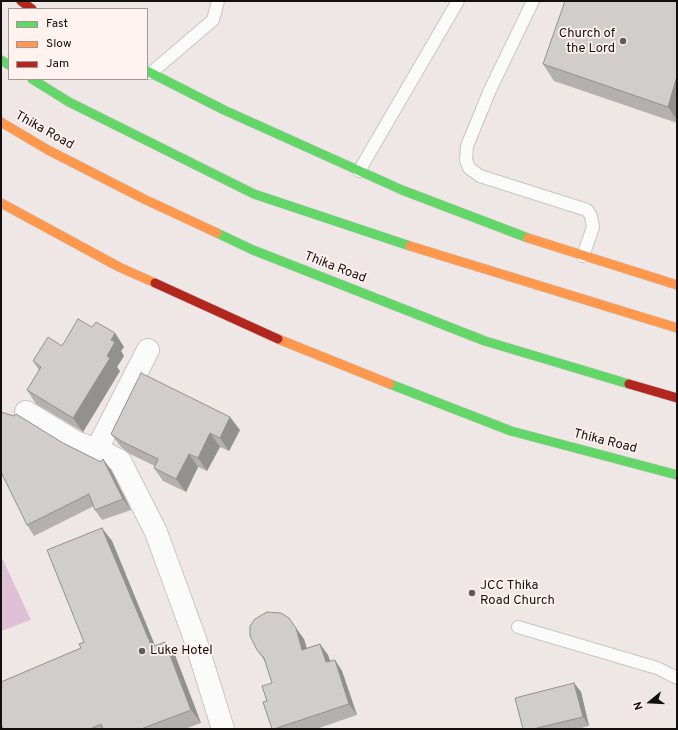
<!DOCTYPE html>
<style>
body{margin:0}
#map{position:relative;width:678px;height:730px;overflow:hidden;background:#eee7e6;font-family:Overpass,sans-serif}
canvas{display:block}
.frame{position:absolute;inset:0;border:2px solid #130f0e;pointer-events:none}
.legend{position:absolute;left:8px;top:8px;width:140px;height:72px;box-sizing:border-box;background:#fff2ef;border:1px solid #a19795;margin:0;padding:5px 7px;list-style:none;font-size:12px;color:#130f0e}
.legend li{display:flex;align-items:center;gap:8px;height:20px}
.legend b{width:20px;border:1px solid #a19795}
.north{position:absolute;left:630px;top:682px;width:40px;height:40px;-webkit-text-stroke:3px #fff2ef;paint-order:stroke;rotate:252deg;font-size:11px;font-weight:700;line-height:16px;text-align:center;color:#130f0e}
.north::after{content:'';display:block;margin:auto;width:14px;height:18px;background:#130f0e;clip-path:polygon(50% 0,100% 100%,50% 72%,0 100%)}
</style>
<div id="map">
<canvas width="678" height="730"></canvas>
<div class="frame"></div>
<ul class="legend">
<li><b style="height:5px;background:#63d668"></b>Fast</li>
<li><b style="height:5px;background:#ff974d"></b>Slow</li>
<li><b style="height:5px;background:#b3261e"></b>Jam</li>
</ul>
<div class="north">N</div>
</div>
<script>
const ctx = document.querySelector('canvas').getContext('2d');
ctx.lineJoin = 'round';
function fillPath(path, color) { ctx.fillStyle = color; ctx.fill(path, 'evenodd'); }
const shape = rows => new Path2D(rows.map(r => 'M' + r).join(''));
function strokePath(path, color, width, dash) { ctx.strokeStyle = color; ctx.lineWidth = width; ctx.lineCap = dash ? 'butt' : 'round'; ctx.setLineDash(dash || []); ctx.stroke(path); }
function label(font, color, halo, rows, align = 'center') {
  ctx.font = font + ' Overpass,sans-serif'; ctx.lineWidth = 3.5; ctx.setLineDash([]); ctx.textBaseline = 'middle'; ctx.strokeStyle = halo; ctx.fillStyle = color; for (const [text, x, y, turn = 0] of rows) {
    ctx.save(); ctx.translate(x, y); ctx.rotate((+turn || 0) * Math.PI / 180); ctx.textAlign = isNaN(turn) ? turn : align; if (halo) ctx.strokeText(text, 0, 0); ctx.fillText(text, 0, 0); ctx.restore();
  }
}
const water = shape([
 [1,556,31,620,1,631]
]);
const lane = shape([
 [533,1,490,90,467,146,466,160,469,168,480,176,587,210,591,216,593,227,583,256],
 [151,73,213,20,218,1],
 [359,171,458,1],
 [518,627,657,668,677,678]
]);
const street = shape([
 [26,412,77,443,97,449,120,461,156,532,195,639,223,729],
 [97,449,148,350]
]);
const fast = shape([
 [1,60,9,65],
 [147,71,224,110,402,190,528,238],
 [32,79,69,102,254,194,410,246],
 [217,233,253,250,485,341,629,384],
 [390,384,511,431,677,475]
]);
const slow = shape([
 [1,122,48,150,144,199,217,233],
 [1,203,119,267,155,283],
 [528,238,677,285],
 [410,246,677,328],
 [278,339,390,384]
]);
const jam = shape([
 [21,1,32,9],
 [155,283,278,339],
 [629,384,677,398]
]);
const wall = shape([
 [677,1,677,123,554,81,543,64],
 [92,327,115,333,124,347,121,351,124,356,117,367,120,371,83,432,36,404,27,390,39,370,33,361,62,346],
 [240,430,229,451,220,447,207,471,198,467,186,492,163,481,154,468,155,466,130,454,121,447,111,434],
 [63,443,101,462,103,459,111,470,131,510,102,520,95,510,94,506,34,536,27,525],
 [102,528,112,541,155,646,165,642,175,655,201,723,185,729,1,729,1,682,81,648,84,642],
 [304,639,307,648,320,644,328,655,330,661,335,660,342,671,357,715,316,729,274,729,267,701,272,683,266,663,257,650],
 [574,683,581,692,589,726,577,729,523,729]
]);
const shadedWall = shape([
 [677,76,677,120,668,107],
 [115,333,124,347,121,351,124,356,117,367,120,371,83,432,73,418,107,356,111,340],
 [230,417,240,430,229,451,220,438],
 [210,433,220,447,207,471,198,458],
 [189,454,198,467,186,492,176,479],
 [103,459,111,470,131,510,123,499],
 [102,528,112,541,161,660,152,647],
 [296,628,304,639,310,661,302,650],
 [165,642,175,655,201,723,191,710],
 [320,644,328,655,334,673,326,662],
 [335,660,342,671,357,715,349,704],
 [574,683,581,692,589,726,583,717]
]);
const building = shape([
 [565,1,677,1,677,76,668,107,543,64,565,1],
 [78,319,92,327,96,322,115,333,111,340,115,342,107,356,110,358,73,418,27,390,41,367,33,361,48,337,62,346,78,319],
 [141,373,230,417,220,438,210,433,198,458,189,454,176,479,154,468,158,459,121,441,111,434,141,373],
 [1,412,14,416,16,414,63,443,101,462,103,459,123,499,95,510,89,494,27,525,1,472,1,412],
 [102,528,152,647,165,642,191,710,141,729,103,729,101,724,90,729,3,729,1,724,1,682,81,648,79,644,84,642,47,550,102,528],
 [267,612,281,613,289,618,296,628,302,650,320,644,326,662,335,660,349,704,274,729,272,729,263,702,267,701,262,686,272,683,264,658,257,650,250,636,250,626,255,619,267,612],
 [574,683,583,717,533,729,523,729,515,698,574,683]
]);
const markers = [
 [623,41,4,"#605b5a"],
 [472,593,4,"#605b5a"],
 [142,651,4,"#605b5a"]
];
const poiNames = [
 ["Church of",615,34,"right"],
 ["the Lord",615,49,"right"],
 ["JCC Thika",480,586],
 ["Road Church",480,601],
 ["Luke Hotel",150,651]
];
const streetNames = [
 ["Thika Road",44,131,29],
 ["Thika Road",335,268,21],
 ["Thika Road",605,442,14]
];
fillPath(water, '#e0c0d7');
strokePath(lane, '#c9c4c3', 14);
strokePath(street, '#c9c4c3', 24);
strokePath(fast, '#c9c4c3', 10);
strokePath(slow, '#c9c4c3', 10);
strokePath(jam, '#c9c4c3', 10);
strokePath(lane, '#fcfbfb', 12);
strokePath(street, '#fcfbfb', 22);
strokePath(fast, '#63d668', 9);
strokePath(slow, '#ff974d', 9);
strokePath(jam, '#b3261e', 9);
fillPath(wall, '#b5b0b0');
fillPath(shadedWall, '#939090');
fillPath(building, '#d2cdcd');
strokePath(building, '#939090', 1);
for (const [x, y, r, color] of markers) { const dot = new Path2D(); dot.arc(x, y, r, 0, 2 * Math.PI); ctx.fillStyle = color; ctx.fill(dot); strokePath(dot, '#fff2ef', 1.5); }
label('13px', '#130f0e', '#fff2ef', poiNames, 'left');
label('13px', '#130f0e', '#fff2ef', streetNames);
</script>
